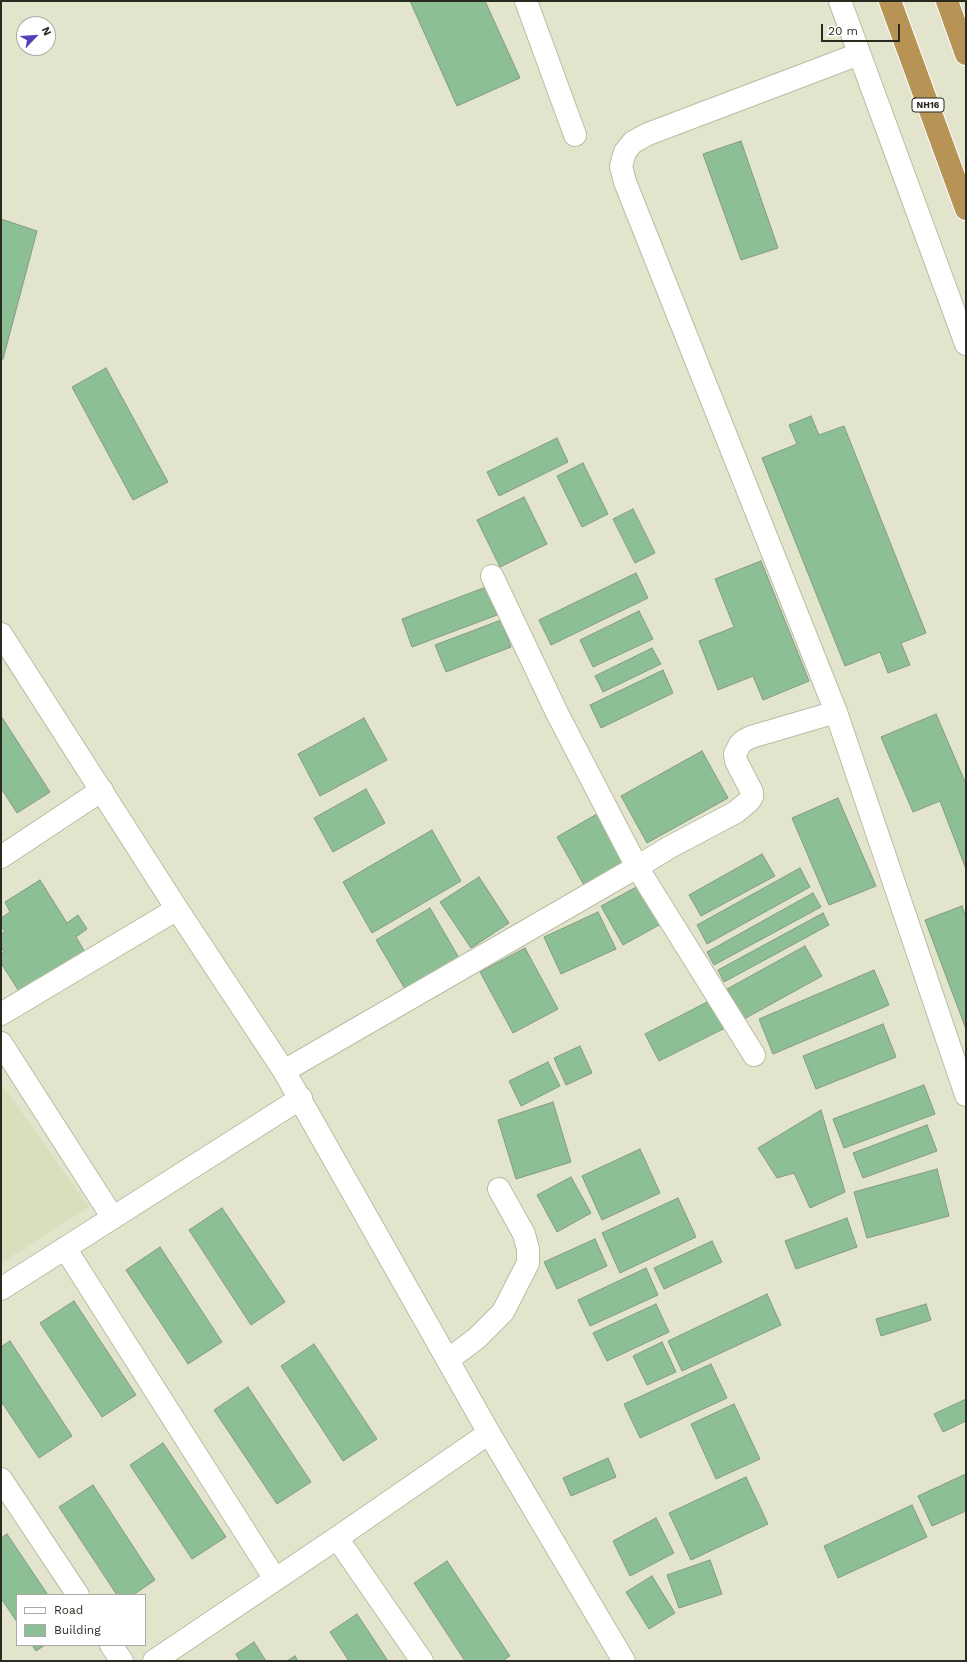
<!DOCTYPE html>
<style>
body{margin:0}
#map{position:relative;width:967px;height:1662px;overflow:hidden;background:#e2e5cb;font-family:"Work Sans",sans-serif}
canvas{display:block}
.frame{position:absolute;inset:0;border:2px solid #292b21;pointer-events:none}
.legend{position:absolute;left:16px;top:1594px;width:130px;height:52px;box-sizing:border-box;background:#fff;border:1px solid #a9aaa6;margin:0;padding:5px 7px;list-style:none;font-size:12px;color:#292b21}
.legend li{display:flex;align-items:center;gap:8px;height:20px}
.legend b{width:20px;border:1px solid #a9aaa6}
.north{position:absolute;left:16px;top:16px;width:40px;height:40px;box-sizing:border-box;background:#fff;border:1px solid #a9aaa6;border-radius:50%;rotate:65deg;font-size:11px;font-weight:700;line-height:16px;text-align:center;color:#292b21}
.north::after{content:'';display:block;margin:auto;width:14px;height:18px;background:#5840b8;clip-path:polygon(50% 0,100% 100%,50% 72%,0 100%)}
.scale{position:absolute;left:821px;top:24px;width:79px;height:18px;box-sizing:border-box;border:2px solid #292b21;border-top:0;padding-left:5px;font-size:12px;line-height:14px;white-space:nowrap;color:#292b21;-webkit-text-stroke:3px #fff;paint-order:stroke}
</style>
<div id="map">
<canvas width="967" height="1662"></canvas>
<div class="frame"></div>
<ul class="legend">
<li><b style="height:5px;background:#fff"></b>Road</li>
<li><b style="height:11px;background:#8dbf94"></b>Building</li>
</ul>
<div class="north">N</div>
<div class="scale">20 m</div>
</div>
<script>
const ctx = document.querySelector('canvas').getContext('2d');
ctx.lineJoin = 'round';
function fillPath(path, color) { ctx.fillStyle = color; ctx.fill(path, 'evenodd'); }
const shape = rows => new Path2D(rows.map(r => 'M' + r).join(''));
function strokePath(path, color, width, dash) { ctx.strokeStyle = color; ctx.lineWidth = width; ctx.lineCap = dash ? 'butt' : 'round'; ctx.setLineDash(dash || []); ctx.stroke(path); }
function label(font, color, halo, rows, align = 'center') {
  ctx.font = font + ' "Work Sans",sans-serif'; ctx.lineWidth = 3; ctx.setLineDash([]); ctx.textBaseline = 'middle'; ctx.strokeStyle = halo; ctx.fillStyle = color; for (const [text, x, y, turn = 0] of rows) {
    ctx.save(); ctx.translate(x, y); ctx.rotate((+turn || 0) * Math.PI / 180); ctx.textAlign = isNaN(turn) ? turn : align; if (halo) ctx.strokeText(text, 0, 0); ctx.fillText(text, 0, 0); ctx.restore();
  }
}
const built = shape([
 [1,1083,89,1207,1,1263]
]);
const building = shape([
 [410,1,485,1,520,78,457,106,410,1],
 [741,141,778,248,741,260,703,154,741,141],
 [1,219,37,231,3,359,1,360,1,219],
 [106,368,168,482,133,500,72,387,106,368],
 [811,416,819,435,844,426,926,633,901,643,910,665,888,673,880,652,845,666,762,458,797,444,789,425,811,416],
 [557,438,568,462,499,496,487,472,557,438],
 [583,463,608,514,582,527,557,476,583,463],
 [524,497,547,544,500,567,477,520,524,497],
 [633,509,655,553,635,563,613,519,633,509],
 [761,561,809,681,763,700,753,676,718,690,699,641,734,627,715,579,761,561],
 [636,573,648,598,551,645,539,620,636,573],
 [486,587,497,615,412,647,402,619,486,587],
 [639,611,653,639,593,667,580,640,639,611],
 [501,620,511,647,446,672,435,645,501,620],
 [652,648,661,664,603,692,595,676,652,648],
 [663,670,673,693,601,728,590,705,663,670],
 [936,714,966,784,966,869,940,801,913,812,881,737,936,714],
 [1,716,50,792,17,813,1,788,1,716],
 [364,718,387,760,320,796,298,754,364,718],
 [702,751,728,798,647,843,621,796,702,751],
 [366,789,385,823,333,852,314,818,366,789],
 [838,798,876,886,829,905,792,818,838,798],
 [597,814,624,862,584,885,557,837,597,814],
 [432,830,461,881,372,933,343,882,432,830],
 [762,854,775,876,701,916,689,895,762,854],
 [800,868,810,887,707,944,697,925,800,868],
 [479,877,509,923,471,948,440,902,479,877],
 [40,880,67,923,78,915,87,929,76,937,85,952,20,993,1,963,1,953,4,952,1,947,1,934,5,932,1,926,1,918,10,912,5,902,40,880],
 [640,885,661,924,623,945,601,906,640,885],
 [813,893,821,907,714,965,707,952,813,893],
 [962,906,966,917,966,1029,925,920,962,906],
 [430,908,459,958,405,989,376,940,430,908],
 [598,912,616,949,561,974,544,937,598,912],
 [823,913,829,925,724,982,718,970,823,913],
 [805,946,822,976,744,1019,727,989,805,946],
 [525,948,558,1009,513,1033,480,972,525,948],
 [874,970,889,1005,773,1054,759,1019,874,970],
 [711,1000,725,1028,659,1061,645,1034,711,1000],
 [883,1024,896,1057,816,1089,803,1056,883,1024],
 [580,1046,592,1073,566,1085,554,1058,580,1046],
 [548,1062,560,1086,521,1106,509,1081,548,1062],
 [924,1085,935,1114,844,1148,833,1119,924,1085],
 [553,1102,571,1162,516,1179,498,1120,553,1102],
 [821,1110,845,1192,810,1208,794,1173,777,1178,758,1148,821,1110],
 [927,1125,937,1151,863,1178,853,1153,927,1125],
 [640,1149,660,1193,602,1220,582,1176,640,1149],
 [937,1169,949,1216,867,1238,854,1192,937,1169],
 [571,1177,591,1213,557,1232,537,1195,571,1177],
 [678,1198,696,1237,620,1273,602,1233,678,1198],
 [222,1208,285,1302,251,1325,189,1230,222,1208],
 [847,1218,857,1247,796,1269,785,1241,847,1218],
 [595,1239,607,1266,557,1289,544,1262,595,1239],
 [712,1241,722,1262,664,1289,654,1268,712,1241],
 [160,1247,222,1342,188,1364,126,1270,160,1247],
 [646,1268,658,1295,590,1326,578,1300,646,1268],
 [767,1294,781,1325,682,1371,668,1341,767,1294],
 [74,1301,136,1395,102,1417,40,1323,74,1301],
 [656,1304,669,1332,607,1361,593,1333,656,1304],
 [926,1304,931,1320,881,1336,876,1319,926,1304],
 [10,1341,72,1436,39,1458,1,1401,1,1347,10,1341],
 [662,1342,676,1372,647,1385,633,1356,662,1342],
 [314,1344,377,1439,343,1461,281,1366,314,1344],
 [711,1364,727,1398,640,1438,624,1404,711,1364],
 [248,1387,311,1482,277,1504,214,1410,248,1387],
 [966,1399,966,1421,943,1432,934,1414,966,1399],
 [734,1404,760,1459,716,1479,691,1424,734,1404],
 [163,1443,226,1537,192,1559,130,1465,163,1443],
 [608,1458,616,1477,571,1496,563,1478,608,1458],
 [966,1474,966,1511,932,1526,918,1496,966,1474],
 [746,1477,768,1524,691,1560,669,1513,746,1477],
 [93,1485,155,1580,133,1595,117,1595,59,1507,93,1485],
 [912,1505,927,1537,838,1578,824,1546,912,1505],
 [656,1518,674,1553,630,1576,613,1541,656,1518],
 [7,1534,48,1595,17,1595,17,1622,1,1598,1,1538,7,1534],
 [710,1560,722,1594,679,1608,667,1575,710,1560],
 [447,1561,510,1656,502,1661,465,1661,414,1583,447,1561],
 [652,1576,675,1613,649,1629,626,1592,652,1576],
 [357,1614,388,1661,349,1661,330,1632,357,1614],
 [254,1642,266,1661,240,1661,236,1654,254,1642],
 [32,1645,45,1645,36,1651,32,1645],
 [295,1656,298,1661,287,1661,295,1656]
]);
const minor = shape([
 [526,1,575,135],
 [840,1,966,344],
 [859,54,648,134,633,142,625,152,621,166,625,182,836,712,966,1095],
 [492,576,557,713,637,867,670,847,736,812,749,801,752,797,752,792,736,761,735,754,740,744,745,740,751,737,836,712],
 [1,634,177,909,284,1071,489,1433,624,1661],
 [1,857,102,790],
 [1,1014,177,909],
 [1,1043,113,1218],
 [284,1071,637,867,754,1055],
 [65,1248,275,1579],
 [1,1289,301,1098],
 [448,1360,477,1338,503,1312,528,1263,528,1249,524,1234,499,1189],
 [1,1479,78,1595],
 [337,1538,422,1661],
 [111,1645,122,1661],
 [154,1661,337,1538,489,1433]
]);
const highway = shape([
 [890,1,966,209],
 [947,1,966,54]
]);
const shields = [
 [928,105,32]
];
const shieldNames = [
 ["NH16",928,105]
];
fillPath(built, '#d9debc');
fillPath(building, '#8dbf94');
strokePath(building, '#849986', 1);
strokePath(minor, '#babda4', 24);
strokePath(highway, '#fff', 24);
strokePath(minor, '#fff', 22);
strokePath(highway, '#b89356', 22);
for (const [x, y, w] of shields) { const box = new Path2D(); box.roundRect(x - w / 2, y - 7, w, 14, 3); ctx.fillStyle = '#fff'; ctx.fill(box); strokePath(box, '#292b21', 1); }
label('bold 9px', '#292b21', null, shieldNames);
</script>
